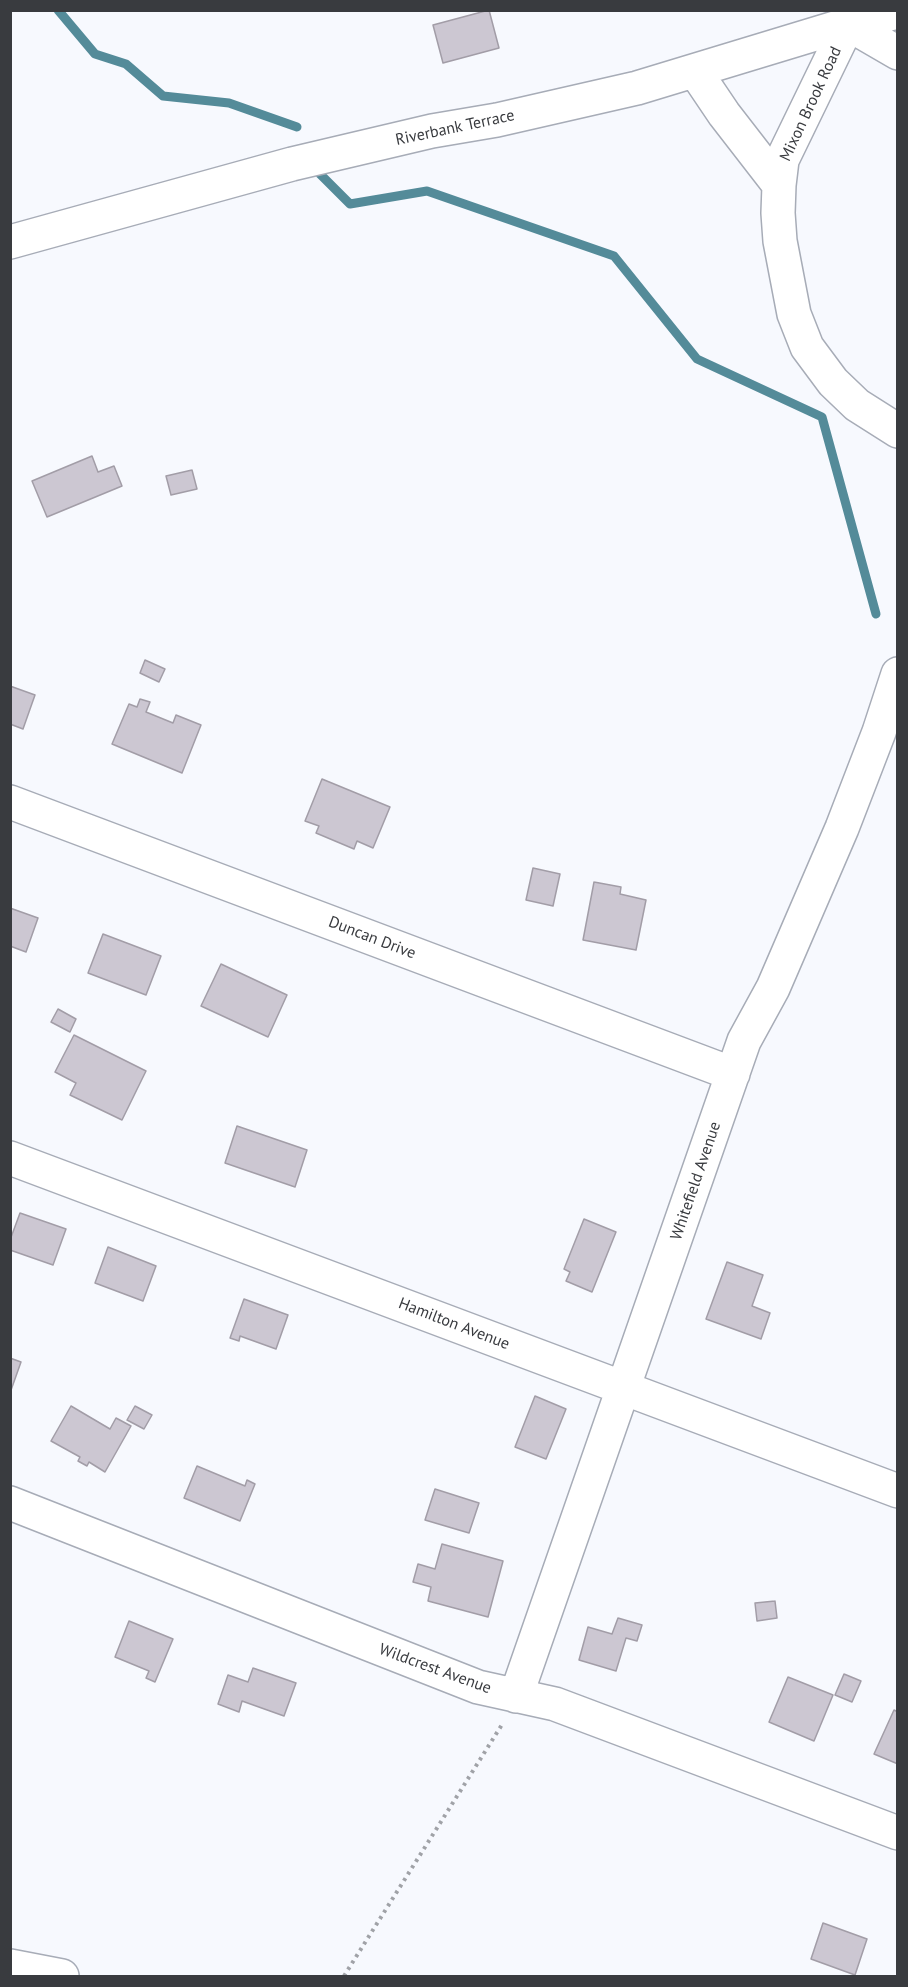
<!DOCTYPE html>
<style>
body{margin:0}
#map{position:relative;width:908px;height:1987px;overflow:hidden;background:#f7f9fe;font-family:"PT Sans",sans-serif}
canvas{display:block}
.frame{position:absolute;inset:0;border:12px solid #393b3f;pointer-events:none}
</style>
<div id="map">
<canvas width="908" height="1987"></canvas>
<div class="frame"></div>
</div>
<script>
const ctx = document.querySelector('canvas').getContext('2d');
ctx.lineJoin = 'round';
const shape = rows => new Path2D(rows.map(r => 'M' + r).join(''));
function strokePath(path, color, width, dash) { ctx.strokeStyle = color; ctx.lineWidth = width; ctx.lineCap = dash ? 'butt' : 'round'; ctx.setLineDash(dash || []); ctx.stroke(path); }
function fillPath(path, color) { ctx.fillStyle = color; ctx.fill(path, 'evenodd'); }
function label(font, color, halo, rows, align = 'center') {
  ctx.font = font + ' "PT Sans",sans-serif'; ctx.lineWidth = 4.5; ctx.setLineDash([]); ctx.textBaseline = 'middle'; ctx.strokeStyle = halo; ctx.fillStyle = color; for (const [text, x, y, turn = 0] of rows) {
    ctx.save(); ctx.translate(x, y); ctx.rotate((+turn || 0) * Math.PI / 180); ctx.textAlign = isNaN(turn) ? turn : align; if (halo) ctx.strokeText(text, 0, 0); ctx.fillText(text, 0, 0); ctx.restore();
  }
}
const stream = shape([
 [58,10,95,54,126,64,163,96,229,103,297,127],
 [320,174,350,204,427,191,614,256,697,359,822,417,876,614]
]);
const building = shape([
 [489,10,499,48,443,63,433,25,489,10],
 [92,456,98,472,114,466,122,486,47,517,32,481,92,456],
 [192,470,197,489,171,495,166,476,192,470],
 [145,660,165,669,159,682,140,673,145,660],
 [10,686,35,695,23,729,10,724,10,686],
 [140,699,150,702,146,712,173,723,176,715,201,725,182,773,112,744,129,704,137,707,140,699],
 [322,779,390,807,373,848,357,841,354,849,316,833,319,826,305,821,322,779],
 [533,868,560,874,553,906,526,900,533,868],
 [594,882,621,887,620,894,646,900,636,950,583,940,594,882],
 [10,908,38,918,26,952,10,946,10,908],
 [103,934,161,956,146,995,88,973,103,934],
 [221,964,287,995,268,1037,201,1006,221,964],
 [58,1009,76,1019,70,1032,51,1022,58,1009],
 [74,1035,146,1071,122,1120,70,1095,76,1083,55,1072,74,1035],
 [237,1126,307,1150,295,1187,225,1163,237,1126],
 [20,1213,66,1229,53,1265,10,1250,10,1240,20,1213],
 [584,1219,616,1232,592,1292,566,1281,570,1272,564,1269,584,1219],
 [108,1247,156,1266,143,1301,95,1283,108,1247],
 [727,1262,763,1275,752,1306,770,1313,761,1339,706,1319,727,1262],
 [244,1299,288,1315,276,1349,240,1336,239,1341,230,1338,244,1299],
 [10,1358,21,1362,10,1393,10,1358],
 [535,1396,566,1409,546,1459,515,1447,535,1396],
 [71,1406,110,1429,116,1418,131,1426,105,1472,89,1462,87,1466,78,1461,80,1457,51,1441,71,1406],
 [135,1406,152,1415,144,1429,127,1420,135,1406],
 [197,1466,245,1486,247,1480,255,1484,240,1521,184,1498,197,1466],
 [435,1489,479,1503,469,1533,425,1520,435,1489],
 [442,1544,503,1561,488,1617,428,1601,431,1587,413,1582,418,1564,435,1569,442,1544],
 [775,1601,777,1618,757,1621,755,1603,775,1601],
 [618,1618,642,1625,637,1641,626,1638,616,1671,579,1660,588,1627,612,1634,618,1618],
 [129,1621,173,1639,155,1682,146,1678,149,1671,115,1657,129,1621],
 [253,1668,296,1683,284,1716,242,1701,239,1712,218,1704,228,1675,248,1682,253,1668],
 [844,1674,861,1681,852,1702,835,1695,844,1674],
 [788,1677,833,1695,814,1741,769,1722,788,1677],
 [894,1710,898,1712,898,1764,874,1754,894,1710],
 [823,1923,867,1939,855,1975,811,1959,823,1923]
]);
const path = shape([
 [344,1976,503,1723]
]);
const minor = shape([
 [898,53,848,24,782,160,779,185,778,213,780,241,794,314,807,347,833,382,857,405,898,431],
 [695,71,724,114,779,185],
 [10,242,292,164,432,131,497,120,637,88,848,24,898,12],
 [10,802,733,1074],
 [10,1158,898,1491],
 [10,1503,478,1687,555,1704,898,1833],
 [516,1696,744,1041,773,988,842,828,879,732,898,674],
 [10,1966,62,1976]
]);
const streetNames = [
 ["Mixon Brook Road",811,104,-65],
 ["Riverbank Terrace",455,128,-12],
 ["Duncan Drive",372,938,21],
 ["Whitefield Avenue",696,1181,-71],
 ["Hamilton Avenue",454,1324,21],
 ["Wildcrest Avenue",435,1669,20]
];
strokePath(stream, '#548b99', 9);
fillPath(building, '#ccc7d2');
strokePath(building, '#a29da7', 1.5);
strokePath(minor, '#a7acb7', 36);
strokePath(path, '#a0a2a7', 4, [3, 4.5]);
strokePath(minor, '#fff', 33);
label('16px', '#393b3f', '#fff', streetNames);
</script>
